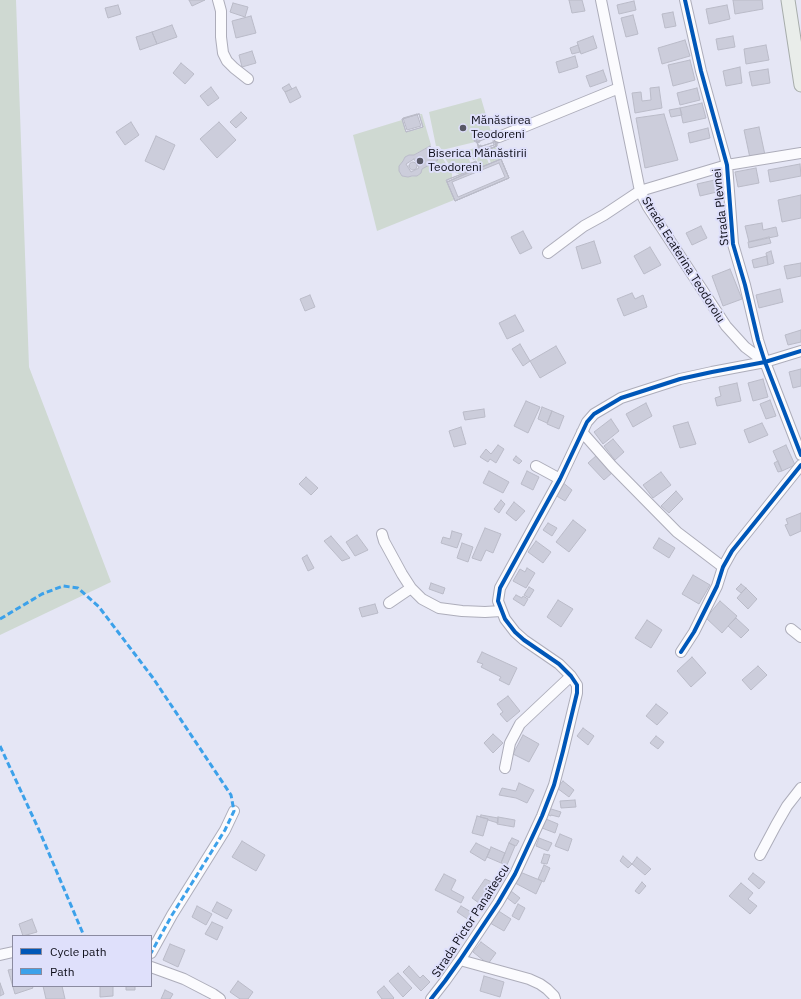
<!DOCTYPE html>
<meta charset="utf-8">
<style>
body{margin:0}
#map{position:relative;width:801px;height:999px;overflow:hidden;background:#e5e6f5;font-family:"IBM Plex Sans",sans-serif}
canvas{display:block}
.legend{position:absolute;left:12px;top:935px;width:140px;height:52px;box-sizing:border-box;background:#dfe0fb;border:1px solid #8b8ba0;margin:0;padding:5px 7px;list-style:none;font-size:12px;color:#0c0c17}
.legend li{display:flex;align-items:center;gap:8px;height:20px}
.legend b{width:20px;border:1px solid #8b8ba0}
</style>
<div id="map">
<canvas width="801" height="999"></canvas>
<ul class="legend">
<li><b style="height:5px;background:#0057b8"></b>Cycle path</li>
<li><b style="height:5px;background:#3ca1ea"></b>Path</li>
</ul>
</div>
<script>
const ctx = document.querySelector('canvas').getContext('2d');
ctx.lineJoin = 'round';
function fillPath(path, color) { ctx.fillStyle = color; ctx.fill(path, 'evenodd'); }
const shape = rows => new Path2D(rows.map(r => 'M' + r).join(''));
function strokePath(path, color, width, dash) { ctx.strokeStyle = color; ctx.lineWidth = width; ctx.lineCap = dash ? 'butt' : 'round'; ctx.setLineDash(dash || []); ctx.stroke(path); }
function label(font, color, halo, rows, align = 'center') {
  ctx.font = font + ' "IBM Plex Sans",sans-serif'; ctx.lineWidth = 4; ctx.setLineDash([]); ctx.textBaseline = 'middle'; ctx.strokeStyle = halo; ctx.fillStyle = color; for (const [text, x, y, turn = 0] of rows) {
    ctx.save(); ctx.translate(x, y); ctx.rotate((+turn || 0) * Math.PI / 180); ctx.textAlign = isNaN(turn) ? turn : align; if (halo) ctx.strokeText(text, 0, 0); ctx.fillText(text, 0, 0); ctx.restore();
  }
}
const green = shape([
 [0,0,16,0,29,367,111,582,0,635],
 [481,98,491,132,476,137,476,139,474,140,475,142,442,150,439,146,436,146,429,112],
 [420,114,422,114,431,145,414,155,409,155,405,157,403,162,399,166,399,171,402,176,405,177,417,176,421,173,422,169,442,157,452,174,452,178,446,180,454,200,377,231,353,135,402,120,406,132,419,129,423,127],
 [496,147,500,159,491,163,486,150],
 [475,148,477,151,479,151,480,153,484,151,489,164,480,168,477,159,473,160,468,150],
 [465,150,471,164,467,172,460,175,454,172,443,155]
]);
const building = shape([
 [189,0,205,0,192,6,189,0],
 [569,0,582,0,585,11,572,13,569,0],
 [733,0,762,0,763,9,735,14,733,0],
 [634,1,636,10,619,14,617,5,634,1],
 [233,3,248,7,245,17,230,12,233,3],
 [118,5,121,14,108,18,105,8,118,5],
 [727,5,730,19,709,24,706,9,727,5],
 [673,12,676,26,665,28,662,14,673,12],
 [633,15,638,34,626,37,621,18,633,15],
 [251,16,256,33,236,38,232,21,251,16],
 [172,25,177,37,157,44,152,32,172,25],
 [152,32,157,44,140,50,136,37,152,32],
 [593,36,597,48,581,54,577,42,593,36],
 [733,36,735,47,718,50,716,39,733,36],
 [685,40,690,56,662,64,658,48,685,40],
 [578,45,580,52,572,54,570,48,578,45],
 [766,45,769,60,746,64,744,49,766,45],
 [252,51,256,63,242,67,239,55,252,51],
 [575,56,578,67,559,73,556,62,575,56],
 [690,60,695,80,673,86,668,65,690,60],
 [181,63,194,74,185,84,173,73,181,63],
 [740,67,742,83,726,86,723,71,740,67],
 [768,69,770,83,752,86,749,72,768,69],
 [603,70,607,81,590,87,586,76,603,70],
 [289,84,292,89,285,92,282,88,289,84],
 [211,87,219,98,208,106,200,96,211,87],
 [296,87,301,97,290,103,285,92,296,87],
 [659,87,662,108,635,113,632,93,641,92,642,101,651,100,650,88,659,87],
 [697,88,700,100,680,105,677,93,697,88],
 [702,103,706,118,683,123,680,108,702,103],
 [680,108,682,115,671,117,669,110,680,108],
 [241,112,247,118,236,128,230,122,241,112],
 [417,114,421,126,407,130,403,118,417,114],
 [419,114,423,127,406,132,402,119,419,114],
 [419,114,423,127,406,132,402,119,419,114],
 [664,114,678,160,645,168,636,118,664,114],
 [131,122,139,135,125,145,116,132,131,122],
 [219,122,236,140,217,158,200,139,219,122],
 [759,127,765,155,750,158,744,130,759,127],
 [708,128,710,138,690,143,688,133,708,128],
 [492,131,493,136,477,142,475,137,492,131],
 [492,131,497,146,480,152,475,137,492,131],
 [492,131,497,146,482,151,480,150,475,137,492,131],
 [490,132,493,134,496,144,495,147,482,151,480,150,476,139,478,136,490,132],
 [490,132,493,134,494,137,492,138,491,134,479,138,480,142,477,143,476,139,478,136,490,132],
 [490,132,493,134,496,144,495,147,482,151,480,150,476,139,478,136,490,132],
 [495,133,496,135,475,142,474,140,495,133],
 [156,136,175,145,164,170,145,161,156,136],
 [493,141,495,141,496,144,495,147,482,151,480,150,478,146,481,145,482,149,494,145,493,141],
 [497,141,498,144,477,150,476,148,497,141],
 [495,142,497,146,480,152,479,147,495,142],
 [430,146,438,160,422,169,421,173,417,176,412,176,408,177,402,176,399,171,399,166,403,161,405,157,409,155,414,155,430,146],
 [414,159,419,168,411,172,406,164,414,159],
 [501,159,509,178,455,201,447,182,467,173,464,166,475,162,479,168,501,159],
 [501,159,509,178,455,201,447,182,501,159],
 [501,159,509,178,455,201,446,180,467,172,464,166,476,161,479,168,501,159],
 '409 166a4 4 0 1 1 8 0a4 4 0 1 1-8 0Z',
 [499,163,505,177,458,197,452,182,499,163],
 [800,164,801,176,770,182,768,170,800,164],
 [756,168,759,183,738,187,735,172,756,168],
 [467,172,467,173,447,182,447,180,467,172],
 [719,179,721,191,700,196,697,184,719,179],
 [801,195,801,218,782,222,778,200,801,195],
 [762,223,763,230,776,227,778,236,749,242,745,226,762,223],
 [701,226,707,238,692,245,686,233,701,226],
 [523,231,532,248,520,254,511,237,523,231],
 [769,237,771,243,749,248,748,242,769,237],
 [594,241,601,263,582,269,576,247,594,241],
 [650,247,661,265,644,274,634,256,650,247],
 [771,251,774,263,768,265,766,253,771,251],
 [767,256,768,265,754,268,752,260,767,256],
 [801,263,801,276,787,279,784,266,801,263],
 [730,269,742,299,723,306,712,276,730,269],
 [780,289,783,302,759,308,756,295,780,289],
 [632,293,635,299,643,295,647,307,624,316,617,299,632,293],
 [310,295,315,307,305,311,300,299,310,295],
 [515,315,524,331,507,339,499,323,515,315],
 [801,330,801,342,788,345,785,335,801,330],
 [520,344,530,361,523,366,512,349,520,344],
 [556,346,566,363,540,378,530,361,556,346],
 [801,369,801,386,793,388,789,372,801,369],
 [763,379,768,397,753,401,748,383,763,379],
 [737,383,741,401,717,406,715,398,721,396,719,387,737,383],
 [770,400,776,416,766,419,760,404,770,400],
 [526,401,540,407,528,433,514,426,526,401],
 [646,403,652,416,633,427,626,414,646,403],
 [542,407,552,411,547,423,538,419,542,407],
 [484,409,485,417,465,420,463,412,484,409],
 [552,411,564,416,559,429,547,424,552,411],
 [611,419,619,431,603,444,594,432,611,419],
 [688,422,696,444,680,448,673,426,688,422],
 [762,423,768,435,749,443,744,430,762,423],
 [461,427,466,444,454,447,449,431,461,427],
 [613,439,624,452,615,460,604,446,613,439],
 [498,445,504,449,496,463,490,459,488,462,480,457,486,449,491,454,498,445],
 [786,445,795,465,782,471,773,451,786,445],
 [597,455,613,472,604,480,588,463,597,455],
 [516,456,522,461,519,464,513,460,516,456],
 [778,461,782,471,778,472,774,463,778,461],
 [489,471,509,482,503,493,483,483,489,471],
 [527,471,539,477,533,490,521,484,527,471],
 [661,472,671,485,653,498,643,485,661,472],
 [306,477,318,488,311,495,299,484,306,477],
 [561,481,572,490,565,501,555,495,561,481],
 [676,491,683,499,669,513,661,506,676,491],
 [501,500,505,504,499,513,494,509,501,500],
 [514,502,525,511,516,521,506,513,514,502],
 [801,513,801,531,790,536,785,525,788,524,786,519,801,513],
 [573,520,586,530,569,552,556,542,573,520],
 [548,523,557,528,552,536,543,530,548,523],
 [485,528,501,534,493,553,486,550,481,561,472,558,485,528],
 [452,531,462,534,457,548,441,543,443,537,450,539,452,531],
 [357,535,368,550,355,556,346,542,357,535],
 [331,536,350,558,342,561,324,541,331,536],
 [659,538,675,548,669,558,653,548,659,538],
 [536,541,551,552,543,563,528,552,536,541],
 [462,543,473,547,468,562,457,558,462,543],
 [307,555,314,568,308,571,302,558,307,555],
 [527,568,535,573,526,588,513,581,520,569,525,572,527,568],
 [693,575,710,585,699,604,682,594,693,575],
 [431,583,445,588,443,594,429,589,431,583],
 [741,584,746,588,741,593,736,589,741,584],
 [529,587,534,590,529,598,524,595,529,587],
 [746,588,757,599,748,609,737,598,746,588],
 [516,595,522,598,523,596,528,599,524,606,513,599,516,595],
 [558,600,573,609,561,627,547,617,558,600],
 [720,601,737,616,722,633,706,618,720,601],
 [375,604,378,613,362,617,359,608,375,604],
 [736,618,749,630,741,638,728,626,736,618],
 [647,620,662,630,651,648,635,638,647,620],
 [482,652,517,668,509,685,499,680,501,677,481,667,483,664,477,662,482,652],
 [692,657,706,673,691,687,677,671,692,657],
 [758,666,767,675,751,690,742,680,758,666],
 [508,696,520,711,507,722,500,714,503,712,497,704,508,696],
 [656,704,668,713,657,725,646,716,656,704],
 [583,728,594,736,588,745,577,736,583,728],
 [493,734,503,743,493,753,484,743,493,734],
 [523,735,539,744,529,762,513,754,523,735],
 [656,736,664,742,658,749,650,743,656,736],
 [563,781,574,790,569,797,557,788,563,781],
 [519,783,534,790,527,803,516,798,499,795,502,788,516,791,519,783],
 [575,800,576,807,561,808,560,801,575,800],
 [548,808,561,812,559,817,551,815,551,816,546,814,548,808],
 [481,815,498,818,498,823,488,820,488,819,480,817,481,815],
 [477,816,488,819,483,836,472,833,477,816],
 [498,817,515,820,514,827,497,824,498,817],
 [546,819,558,824,555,833,542,828,546,819],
 [560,834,572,839,568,851,555,846,560,834],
 [512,838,519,841,516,846,509,843,512,838],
 [539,838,552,843,548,851,536,846,539,838],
 [242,841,265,855,256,871,232,857,242,841],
 [476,843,490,850,485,861,470,852,476,843],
 [509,843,515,846,507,865,501,863,509,843],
 [491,847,505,853,501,863,487,857,491,847],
 [544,854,550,855,547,864,541,863,544,854],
 [623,856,632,864,628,868,620,861,623,856],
 [637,857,651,869,645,875,632,864,637,857],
 [544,865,550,868,544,882,538,879,544,865],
 [520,872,542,881,536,894,515,883,520,872],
 [753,873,765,882,759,889,748,879,753,873],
 [444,874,456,880,451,890,464,897,461,903,435,890,444,874],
 [496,878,500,881,483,906,472,898,485,879,492,882,496,878],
 [642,882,646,886,639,894,635,891,642,882],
 [741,883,753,893,748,899,757,906,750,914,729,896,741,883],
 [511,891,520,898,515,904,506,897,511,891],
 [217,902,232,910,227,919,212,911,217,902],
 [518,904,525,908,519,920,512,916,518,904],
 [197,906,212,914,206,925,192,917,197,906],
 [461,906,473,913,469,920,457,912,461,906],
 [497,910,511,919,504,931,490,923,497,910],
 [32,919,37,932,23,936,19,924,32,919],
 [212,922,223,927,217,940,205,934,212,922],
 [481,942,496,953,488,964,473,952,481,942],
 [170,944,185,950,178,967,163,960,170,944],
 [409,966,420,978,423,975,430,982,421,991,403,972,409,966],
 [13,969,13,986,32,986,33,988,15,994,8,970,13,969],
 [398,973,412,988,403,997,389,981,398,973],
 [484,976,504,982,500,997,480,991,484,976],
 [238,981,253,992,248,999,240,999,230,992,238,981],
 [0,983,4,994,0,996,0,983],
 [43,986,62,986,65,999,46,999,43,986],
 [100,986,113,986,113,996,100,997,100,986],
 [126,986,135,986,135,990,126,990,126,986],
 [384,986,394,998,393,999,382,999,377,992,384,986],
 [165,990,173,994,170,999,161,999,165,990]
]);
const minor = shape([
 [218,0,221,11,221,37,223,53,227,61,234,68,248,79],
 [601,0,640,191,648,207,726,326,745,347,765,362],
 [685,0,701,71,727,165,733,244,745,285,758,340,765,362,801,455],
 [499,137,619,88],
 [548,253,584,226,604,215,640,191,727,165,801,153],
 [582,432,612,466,677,532,723,567],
 [536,466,560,479],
 [382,534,384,541,402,574,411,588,422,599,439,608,462,611,485,612,501,611],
 [389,603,411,588],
 [791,629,801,637],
 [681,652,694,632,717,586,723,567,732,551,801,465],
 [505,768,510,743,520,724,571,676],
 [760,855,776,825,787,806,801,788],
 [151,953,172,915,225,830,234,811],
 [0,955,13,952],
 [460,960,529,979,540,984,547,989,554,996,555,999],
 [151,967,184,979,213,994,220,999],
 [431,999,445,981,460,960,498,903,515,874,542,816,554,785,563,751,577,693,577,685,571,676,559,664,524,640,515,632,505,619,498,601,500,588,560,479,587,422,594,414,621,398,680,379,712,372,765,362,801,351]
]);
const major = shape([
 [788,0,801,85]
]);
const quiet = shape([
 [0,619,42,594,63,586,78,588,99,607,153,678,231,795,234,811,225,830,172,915,151,953],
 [0,746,39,830,84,936]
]);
const cycleway = shape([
 [685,0,701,71,727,165,733,244,745,285,758,340,765,362,801,455],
 [681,652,694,632,717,586,723,567,732,551,801,465],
 [431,999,445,981,460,960,498,903,515,874,542,816,554,785,563,751,577,693,577,685,571,676,559,664,524,640,515,632,505,619,498,601,500,588,560,479,587,422,594,414,621,398,680,379,712,372,765,362,801,351]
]);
const markers = [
 [463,128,4,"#585865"],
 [420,161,4,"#585865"]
];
const poiNames = [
 ["Mănăstirea",471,121],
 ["Teodoreni",471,135],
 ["Biserica Mănăstirii",428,154],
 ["Teodoreni",428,168]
];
const streetNames = [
 ["Strada Plevnei",721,207,-96],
 ["Strada Ecaterina Teodoroiu",683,260,58],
 ["Strada Pictor Panaitescu",471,921,-57]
];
fillPath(green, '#cfd9d2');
fillPath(building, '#cccddb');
strokePath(building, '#babbc8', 1);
strokePath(minor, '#adadba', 12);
strokePath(major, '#a7adab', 15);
strokePath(minor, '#fbfbfe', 10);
strokePath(major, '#e9edea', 13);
strokePath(quiet, '#3ca1ea', 3, [6, 3]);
strokePath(cycleway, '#0057b8', 4);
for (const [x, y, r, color] of markers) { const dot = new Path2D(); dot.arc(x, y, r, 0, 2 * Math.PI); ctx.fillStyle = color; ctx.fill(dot); strokePath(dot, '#dfe0fb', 1.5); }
label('12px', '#0c0c17', '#dfe0fb', poiNames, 'left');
label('12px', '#0c0c17', '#dfe0fb', streetNames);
</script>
